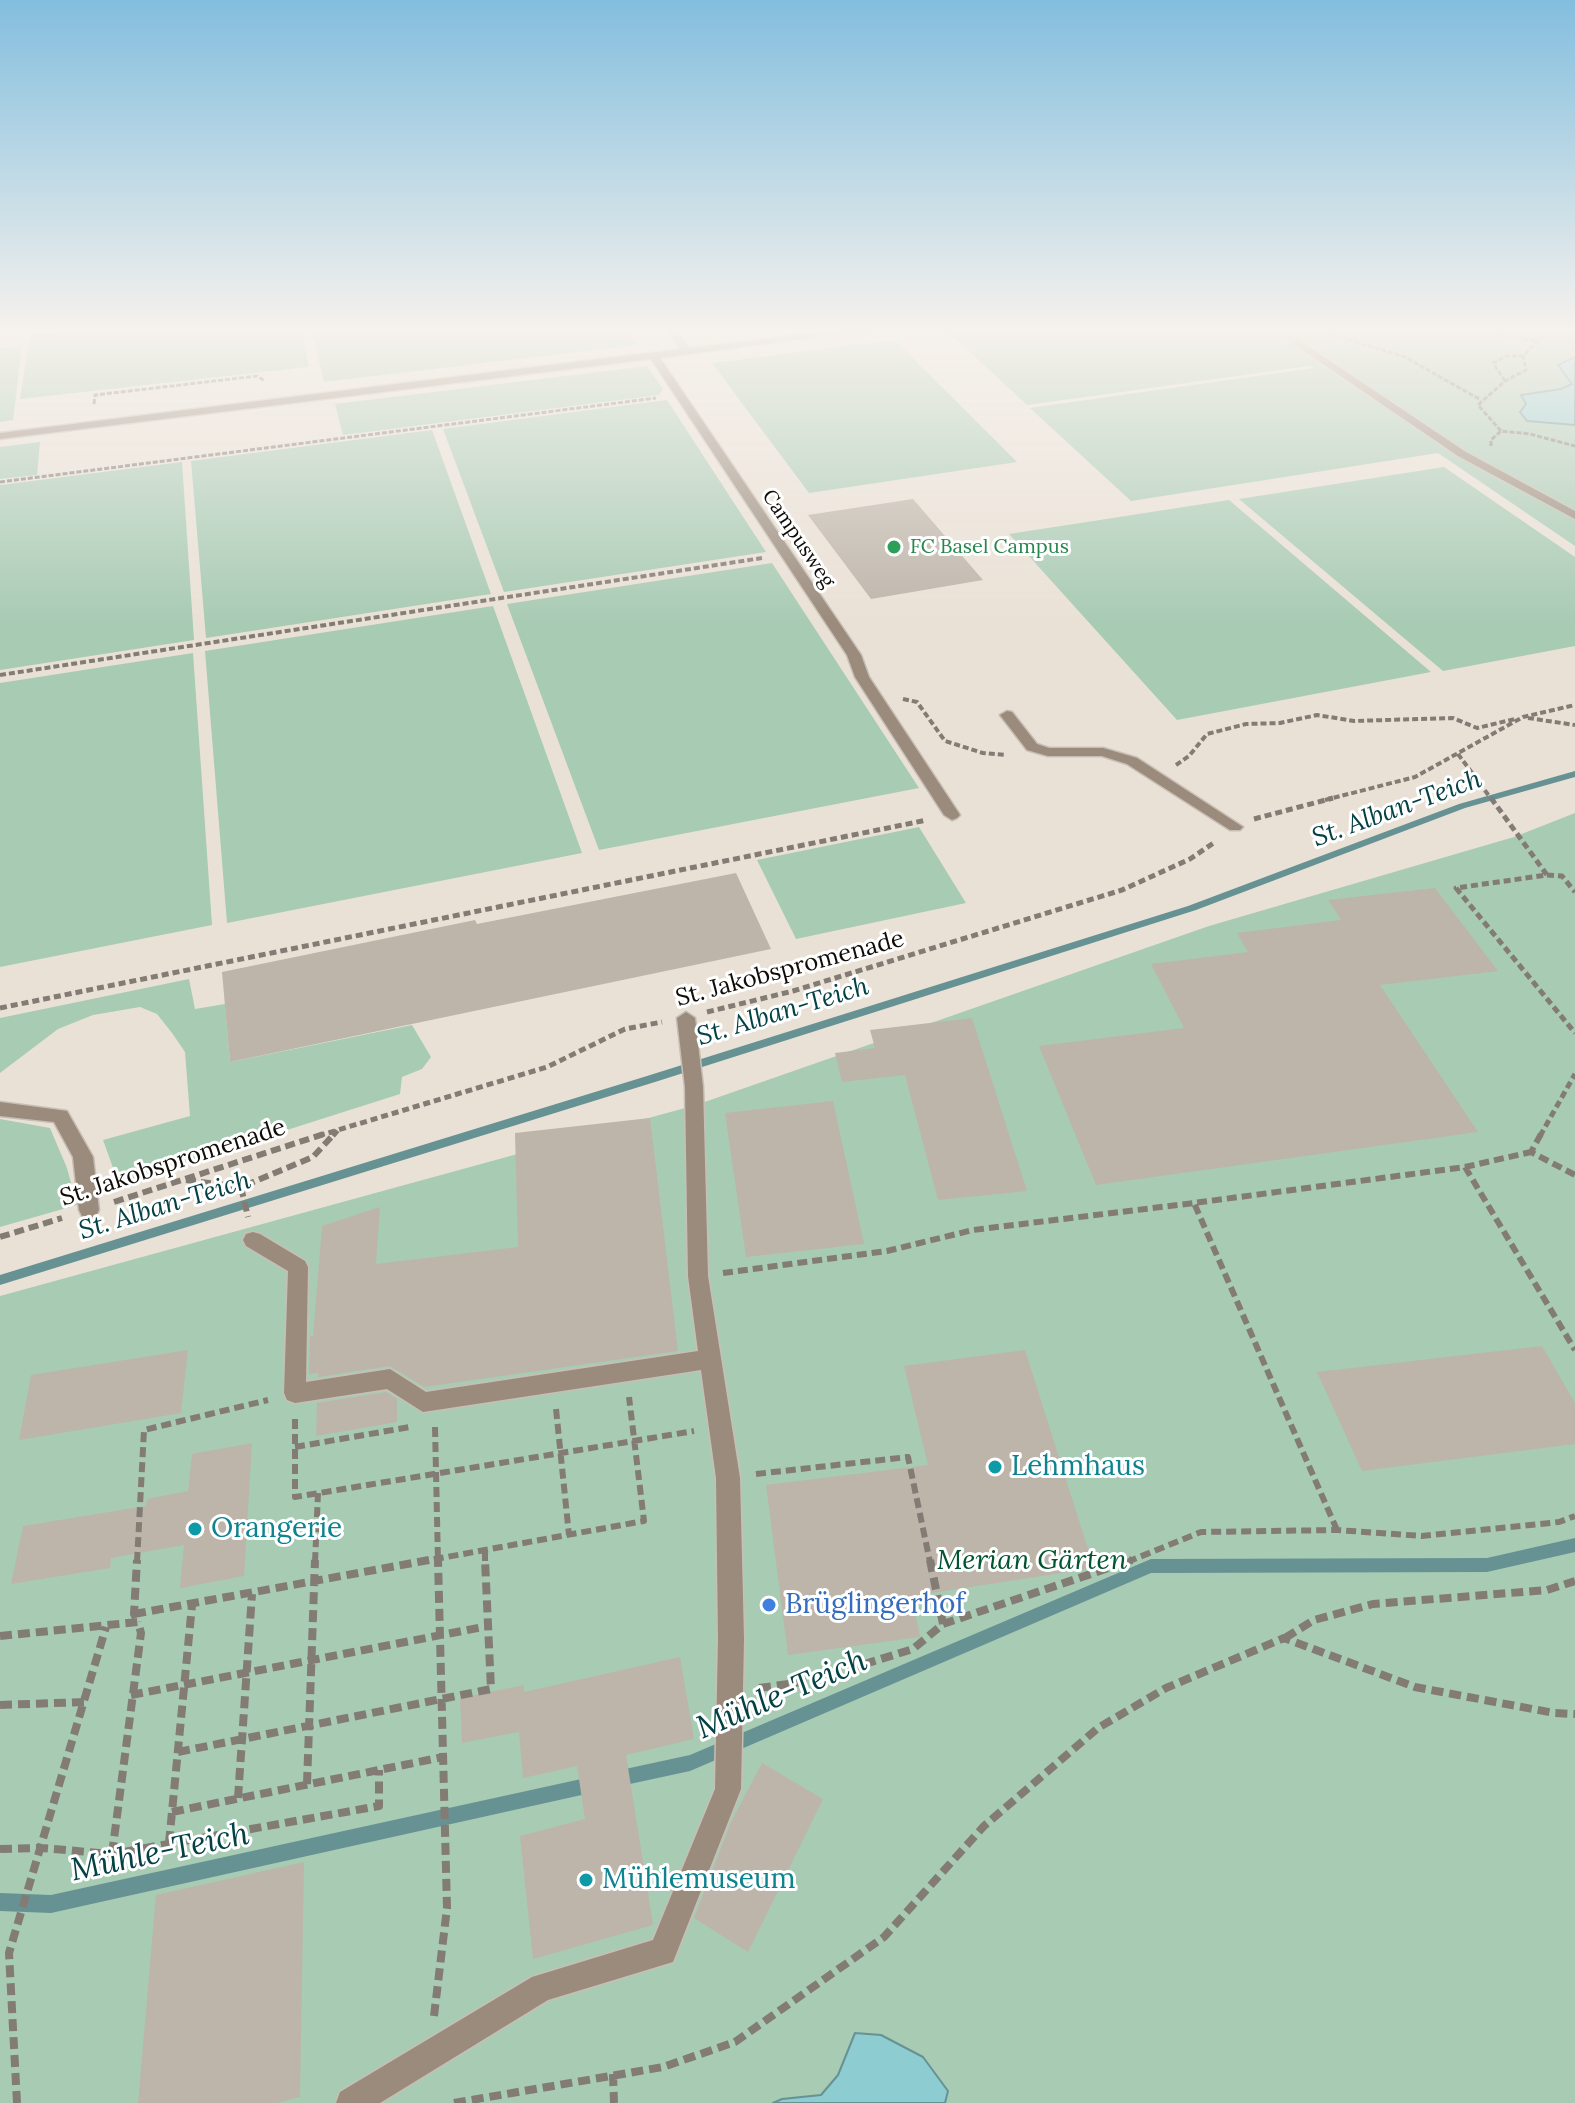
<!DOCTYPE html>
<meta charset="utf-8">
<style>
body{margin:0}
canvas{display:block;background:#eae1d6}
</style>
<canvas width="1575" height="2103"></canvas>
<script>
const ctx = document.querySelector('canvas').getContext('2d');
ctx.lineJoin = 'round';
function fillPath(path, color) { ctx.fillStyle = color; ctx.fill(path, 'evenodd'); }
const shape = rows => new Path2D(rows.map(r => 'M' + r).join(''));
function strokePath(path, color, width, dash) { ctx.strokeStyle = color; ctx.lineWidth = width; ctx.lineCap = dash ? 'butt' : 'round'; ctx.setLineDash(dash || []); ctx.stroke(path); }
function label(font, color, halo, rows, align = 'center') {
  ctx.font = font + ' Lora,serif'; ctx.lineWidth = 6; ctx.setLineDash([]); ctx.textBaseline = 'middle'; ctx.strokeStyle = halo; ctx.fillStyle = color; for (const [text, x, y, turn = 0] of rows) {
    ctx.save(); ctx.translate(x, y); ctx.rotate((+turn || 0) * Math.PI / 180); ctx.textAlign = isNaN(turn) ? turn : align; if (halo) ctx.strokeText(text, 0, 0); ctx.fillText(text, 0, 0); ctx.restore();
  }
}
const green = shape([
 [87,328,301,328,309,367,20,399,30,334],
 [311,328,627,328,638,345,324,382],
 [961,328,1575,328,1575,546,1438,453,1131,501,1030,408,1313,368,1310,366,1027,405,946,330],
 [895,340,1017,462,809,493,712,363],
 [22,346,13,420,0,422,0,349],
 [647,366,663,389,659,395,343,435,335,404],
 [667,400,766,552,504,592,443,429],
 [432,430,491,594,206,638,191,461],
 [40,442,37,475,0,479,0,447],
 [182,462,194,640,0,670,0,485],
 [1444,467,1575,557,1575,646,1443,671,1239,499],
 [1229,500,1431,672,1177,720,1009,534],
 [772,563,919,788,599,850,507,604],
 [493,606,582,853,227,923,205,651],
 [193,653,212,925,0,967,0,683],
 [1575,813,1575,2103,0,2103,0,1296,696,1105,1209,926,1514,837],
 [919,827,966,903,796,939,757,860],
 [189,979,195,1009,225,1004,230,1062,412,1025,431,1057,422,1069,402,1077,400,1094,199,1158,120,1187,103,1140,190,1116,185,1052,172,1033,157,1014,140,1007,93,1015,58,1029,0,1073,0,1018],
 [0,1119,50,1128,67,1168,77,1205,0,1227]
]);
const water = shape([
 [1575,357,1575,425,1527,421,1520,412,1526,404,1521,395,1561,389,1572,384,1558,365,1575,357],
 [855,2033,881,2035,923,2057,948,2091,945,2103,773,2103,782,2099,821,2095,838,2075,855,2033]
]);
const stream = shape([
 [1575,771,1575,777,1465,808,1196,910,655,1082,0,1285,0,1275,647,1076,1188,906,1459,804,1575,771],
 [1575,1538,1575,1552,1487,1572,1151,1573,690,1771,616,1787,610,1785,608,1779,610,1773,616,1771,690,1755,1151,1559,1487,1558,1575,1538],
 [595,1776,601,1778,603,1784,601,1790,595,1792,51,1913,0,1911,0,1893,51,1895,595,1776]
]);
const building = shape([
 [913,499,983,580,871,599,808,515],
 [736,873,771,949,230,1062,222,972,475,920,477,924],
 [1435,888,1498,971,1380,985,1478,1132,1096,1185,1039,1046,1184,1028,1151,964,1248,952,1237,933,1341,920,1328,900],
 [972,1018,1027,1191,938,1200,905,1075,842,1082,835,1053,875,1048,870,1030],
 [833,1101,864,1244,746,1257,725,1113],
 [650,1118,678,1351,424,1387,390,1366,318,1377,318,1373,309,1374,310,1336,313,1336,322,1226,380,1207,376,1264,518,1247,515,1133],
 [1542,1346,1575,1403,1575,1444,1362,1471,1317,1372],
 [188,1350,181,1413,19,1440,31,1375],
 [1025,1350,1094,1568,912,1596,920,1637,788,1655,766,1485,928,1465,904,1366],
 [386,1392,397,1399,397,1422,316,1436,317,1403],
 [252,1443,244,1576,180,1588,184,1545,111,1558,110,1568,11,1584,23,1526,146,1506,147,1499,188,1491,192,1454],
 [680,1657,694,1739,626,1755,653,1925,533,1959,520,1836,585,1819,577,1766,523,1778,519,1732,462,1743,460,1698,524,1685,524,1692],
 [762,1763,823,1799,748,1952,694,1918,731,1822],
 [304,1862,300,2097,277,2103,138,2103,156,1895]
]);
const pathFar4 = shape([
 [1461,328,1537,341],
 [1321,331,1405,357,1481,400],
 [1505,381,1493,363,1507,356,1523,356],
 [94,404,95,395,257,376,265,381],
 [1501,431,1478,405,1505,381,1526,370,1523,356,1550,328],
 [1491,446,1491,440,1501,431,1530,434,1575,446],
 [0,482,656,398]
]);
const pathFar3 = shape([
 [0,675,762,558],
 [903,699,917,702,945,741,983,753,1006,755],
 [1528,718,1575,725],
 [1458,754,1492,800],
 [1176,765,1189,756,1207,734,1246,724,1280,723,1317,715,1354,721,1453,718,1477,728,1515,719],
 [1325,800,1415,777,1523,717,1575,705]
]);
const pathFar2 = shape([
 [1491,798,1547,875,1456,888,1575,1033],
 [1254,819,1333,798],
 [1547,875,1562,876,1575,892],
 [0,1008,927,820],
 [707,1012,793,991,1122,890,1190,859,1215,842],
 [318,1136,547,1067,625,1029,662,1022],
 [333,1136,338,1130],
 [1540,1136,1575,1074]
]);
const pathFar1 = shape([
 [1541,1134,1531,1152,1575,1175],
 [1465,1167,1575,1350],
 [186,1180,241,1187,313,1157,334,1134],
 [241,1187,248,1217],
 [114,1202,324,1134],
 [0,1237,62,1218],
 [723,1273,887,1251,973,1230,1194,1203],
 [556,1409,569,1535],
 [295,1419,295,1497,694,1431],
 [435,1427,438,1562],
 [295,1447,410,1427],
 [756,1474,908,1457,930,1562],
 [1337,1530,1194,1203,1465,1167,1531,1152],
 [485,1551,485,1562],
 [137,1562,144,1430,268,1400],
 [315,1562,318,1493],
 [419,1562,644,1521,629,1397],
 [1127,1562,1201,1532,1337,1530,1422,1536,1559,1522,1575,1516]
]);
const path = shape([
 [930,1560,943,1624],
 [134,1614,429,1560],
 [0,1636,138,1622,134,1614,137,1560],
 [1285,1638,1314,1620,1373,1604,1547,1590,1575,1581],
 [759,1688,810,1681,913,1649,943,1624,1132,1560],
 [131,1695,488,1626],
 [0,1705,84,1702],
 [178,1752,491,1689,485,1560],
 [307,1784,315,1560],
 [238,1798,252,1594],
 [172,1812,443,1757],
 [169,1843,192,1605],
 [0,1849,41,1848,112,1854,379,1806,379,1770],
 [112,1854,141,1633,138,1622],
 [434,2016,447,1908,438,1560],
 [613,2074,614,2103],
 [17,2103,9,1953,106,1627],
 [454,2103,663,2067,735,2042,884,1937,984,1826,1098,1728,1166,1688,1284,1638,1415,1687,1554,1713,1575,1714]
]);
const lane = shape([
 [665,328,675,328,689,348,854,328,882,328,660,358,861,655,869,677,960,815,957,818,952,820,944,815,855,677,847,655,651,359,0,439,0,433,680,349,665,328],
 [1270,328,1281,328,1466,452,1575,511,1575,519,1458,456,1270,328],
 [1007,711,1012,712,1037,744,1049,748,1103,748,1137,758,1243,827,1240,830,1230,830,1127,764,1102,756,1048,756,1027,750,1000,715,1007,711],
 [686,1012,695,1018,703,1087,708,1276,740,1478,744,1639,741,1789,673,1962,548,2000,380,2103,336,2103,340,2092,532,1977,653,1940,715,1789,718,1639,716,1478,701,1370,423,1412,387,1389,295,1403,287,1400,284,1393,288,1271,246,1246,243,1240,246,1234,253,1232,260,1234,305,1261,308,1267,306,1382,390,1369,426,1392,698,1351,688,1276,685,1087,677,1018,686,1012],
 [0,1102,67,1111,93,1157,99,1210,96,1216,89,1218,82,1216,79,1210,73,1157,54,1122,0,1116,0,1102]
]);
const markers = [
 [894,547,8,"#2e9e5b"],
 [995,1467,8,"#0f9aa8"],
 [195,1529,8,"#0f9aa8"],
 [769,1605,8,"#3f7fe0"],
 [586,1880,8,"#0f9aa8"]
];
const farStreetnames = [
 ["Campusweg",798,539,56]
];
const farLeisurenames = [
 ["FC Basel Campus",910,547]
];
const streetNames = [
 ["St. Jakobspromenade",790,969,-15],
 ["St. Jakobspromenade",173,1163,-18]
];
const waterNames = [
 ["St. Alban-Teich",1397,809,-20],
 ["St. Alban-Teich",783,1012,-17],
 ["St. Alban-Teich",165,1206,-17]
];
const nearCulturenames = [
 ["Lehmhaus",1011,1467],
 ["Orangerie",211,1529],
 ["Mühlemuseum",602,1880]
];
const nearParknames = [
 ["Merian Gärten",1032,1561]
];
const nearShopnames = [
 ["Brüglingerhof",785,1605]
];
const nearWaternames = [
 ["Mühle-Teich",782,1695,-23],
 ["Mühle-Teich",160,1853,-12]
];
fillPath(green, '#a8cbb4');
fillPath(water, '#8dccd0');
strokePath(water, '#679294', 2);
fillPath(stream, '#679294');
fillPath(building, '#bdb5aa');
strokePath(lane, '#c7bfb5', 3);
strokePath(pathFar4, '#837c75', 3, [5, 2]);
strokePath(pathFar3, '#837c75', 4, [6, 3]);
strokePath(pathFar2, '#837c75', 5, [7, 4]);
strokePath(pathFar1, '#837c75', 6, [10, 5]);
strokePath(path, '#837c75', 8, [12, 6]);
fillPath(lane, '#9a8b7c');
const sky = ctx.createLinearGradient(0, 0, 0, 622);
sky.addColorStop(0, '#83bede');
sky.addColorStop(0.53, '#f6f2ed');
sky.addColorStop(1, '#f6f2ed00');
ctx.fillStyle = sky;
ctx.fillRect(0, 0, 1575, 622);
for (const [x, y, r, color] of markers) { const dot = new Path2D(); dot.arc(x, y, r, 0, 2 * Math.PI); ctx.fillStyle = color; ctx.fill(dot); strokePath(dot, '#fff', 3); }
label('20px', '#0f0c08', '#fff', farStreetnames);
label('20px', '#27864d', '#fff', farLeisurenames, 'left');
label('24px', '#0f0c08', '#fff', streetNames);
label('italic 26px', '#044144', '#fff', waterNames);
label('28px', '#0d838f', '#fff', nearCulturenames, 'left');
label('italic 28px', '#005430', '#fff', nearParknames);
label('28px', '#366cbe', '#fff', nearShopnames, 'left');
label('italic 32px', '#044144', '#fff', nearWaternames);
</script>
